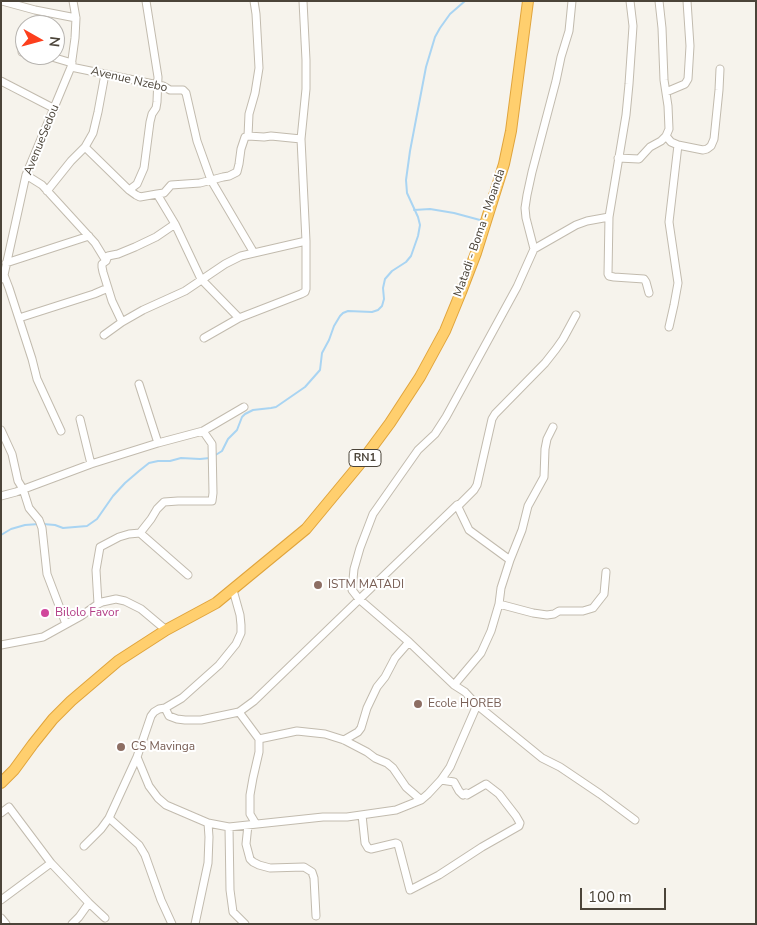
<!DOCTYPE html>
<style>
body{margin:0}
#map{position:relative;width:757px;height:925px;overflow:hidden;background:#f6f3ec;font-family:"Nunito Sans",sans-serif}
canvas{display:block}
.frame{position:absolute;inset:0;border:2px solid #4b4439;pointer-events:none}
.north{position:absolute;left:15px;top:15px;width:50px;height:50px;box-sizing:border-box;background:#fff;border:1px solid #b7b4b0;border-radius:50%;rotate:97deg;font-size:14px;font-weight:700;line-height:20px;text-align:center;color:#4b4439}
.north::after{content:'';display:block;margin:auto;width:18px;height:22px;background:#fc3f1d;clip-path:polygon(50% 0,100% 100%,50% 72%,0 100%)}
.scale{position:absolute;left:580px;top:888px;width:86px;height:22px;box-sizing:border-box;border:2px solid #4b4439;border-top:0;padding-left:6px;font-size:15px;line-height:18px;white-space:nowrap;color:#4b4439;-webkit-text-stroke:4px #fff;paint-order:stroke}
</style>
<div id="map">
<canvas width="757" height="925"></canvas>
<div class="frame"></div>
<div class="north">N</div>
<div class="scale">100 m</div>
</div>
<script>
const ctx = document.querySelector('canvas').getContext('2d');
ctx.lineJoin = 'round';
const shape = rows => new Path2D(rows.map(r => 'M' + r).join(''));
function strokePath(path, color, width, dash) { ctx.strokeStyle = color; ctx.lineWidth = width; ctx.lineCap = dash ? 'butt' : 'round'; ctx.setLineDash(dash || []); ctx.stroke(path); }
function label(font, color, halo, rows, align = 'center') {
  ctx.font = font + ' "Nunito Sans",sans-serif'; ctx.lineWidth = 4; ctx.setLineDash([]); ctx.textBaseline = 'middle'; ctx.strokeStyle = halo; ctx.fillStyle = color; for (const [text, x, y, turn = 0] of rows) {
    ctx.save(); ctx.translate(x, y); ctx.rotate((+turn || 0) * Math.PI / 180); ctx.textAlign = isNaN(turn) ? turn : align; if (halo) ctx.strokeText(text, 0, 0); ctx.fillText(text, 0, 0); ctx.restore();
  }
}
const stream = shape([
 [414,210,430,209,454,213,480,220],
 [214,456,222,451,228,439,237,430,242,417,245,414,253,410,271,408,276,407,305,387,320,370,322,353,329,340,334,326,340,316,343,313,348,311,372,312,378,310,382,306,384,299,383,288,385,279,392,271,406,262,411,256,418,236,420,225,418,217,407,193,406,180,410,151,426,67,435,37,440,28,450,14,465,1],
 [43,524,55,525,63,528,87,526,97,519,113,496,125,483,139,471,149,463,158,461,170,461,181,458,200,459,210,458],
 [1,535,11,529,25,525,39,524]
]);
const minor = shape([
 [2,1,35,10,76,18],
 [630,1,633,26,629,84,626,115,609,217,587,221,576,225,534,249,517,287,446,417,435,434,418,450,373,514,360,548,354,569,352,590,359,599,409,642,454,685,465,692,477,705,542,758,560,767,600,794,635,820],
 [22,52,25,52],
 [45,55,72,63],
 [71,67,163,86,170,90,183,90,186,93,197,141,211,180,254,253],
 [1,81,55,109],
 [666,92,685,84,688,79,690,46,687,1],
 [248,136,249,114,255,93,259,68,256,14,254,1],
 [666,136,671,142,678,145,703,150,707,149,711,146,714,139,719,90,720,69],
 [85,147,129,190,136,195,140,197,157,194,175,224],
 [618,158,639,159,650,147,661,141,666,136,669,129,668,106,664,80,662,28,659,1],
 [26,175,42,185,95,243,106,261,108,256,118,254,135,247,156,237,175,224,201,279,239,318],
 [129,190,137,184,144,168,150,122,152,114,156,108,157,102,158,77,146,1],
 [47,191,71,161,85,147,93,133,98,112,105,74],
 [157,194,164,193,171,185,200,183,223,177,229,176,237,172,239,164,241,149,245,137,248,136,264,137,271,136,301,139],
 [609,217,608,274,609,276,614,277,644,279,646,282,649,293],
 [534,249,526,218,525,208,527,195,532,172,556,81,561,57,569,31,572,1],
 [106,261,102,264,102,267,103,272,112,301,122,322],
 [6,263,89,236],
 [4,275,9,288,32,359,37,379,61,431],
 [1,279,4,275,26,175,71,67,75,38,76,18,73,1],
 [19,318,94,294,108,288],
 [669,327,674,305,678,283,675,263,669,222,678,145],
 [104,335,122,322,143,310,185,291,225,264,241,256,306,241],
 [204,338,239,318,301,294,305,292,306,289,306,241,301,139,306,89,306,60,303,1],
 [139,384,158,443],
 [80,419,91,464],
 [1,430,12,454,18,481,23,489,29,508,39,520,42,528,47,574,66,624],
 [1,496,16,492,91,464,158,443,203,431,244,407],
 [457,505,469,530,510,560],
 [140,533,188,575],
 [233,590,240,615,241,625,241,633,236,644,219,665,182,698,165,708,159,709,154,712,151,716,137,757,149,786,158,798,166,805,208,823,229,827,323,817,347,817,396,810,421,800,428,794,441,780,450,767,477,705],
 [98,604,96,570,100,547,119,537,129,534,140,533,151,519,157,509,164,502,178,501,212,501,213,493,212,444,203,431],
 [499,604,533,613,547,615,554,614,559,611,583,611,593,608,604,594,606,572],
 [1,645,43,637,81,616,98,604,102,602,116,599,125,601,141,609,166,630],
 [454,685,481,653,491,631,499,604,501,588,510,560,522,530,528,506,544,477,545,449,547,439,553,427],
 [165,708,169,716,177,719,185,720,201,720,239,712,254,701,457,505,458,506,474,490,477,485,492,419,495,414,545,363,556,349,563,339,576,315],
 [239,712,259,739,259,752,253,778,250,795,250,814,256,824],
 [259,739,297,731,325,734,344,740,367,752,375,758,387,763,393,768,406,787,421,800],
 [344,740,358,732,361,728,367,708,377,687,385,677,395,658,409,642],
 [1,813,9,807,51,863,89,903,105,918],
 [362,815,365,843,368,848,371,849,396,843,398,844,410,890,439,875,482,847,519,826,520,823,516,816,499,794,486,784,467,795,466,793,463,795,459,791,454,782,441,780],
 [109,818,139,845,145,855,161,900,172,924],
 [248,825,246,844,250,859,253,862,259,865,270,868,304,867,312,872,314,878,316,916],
 [229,827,230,890,233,912,245,924],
 [84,846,101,829,109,818,137,757],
 [1,900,51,863],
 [1,918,6,924],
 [72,924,79,917,89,903],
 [195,924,208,863,209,837,208,823]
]);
const highway = shape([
 [1,783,14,770,33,744,53,719,71,701,118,661,166,630,216,603,306,529,359,465,390,423,420,377,445,331,461,292,476,253,504,164,511,131,528,1]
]);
const markers = [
 [318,585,5,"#8d6e63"],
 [45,613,5,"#d1479c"],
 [418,704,5,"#8d6e63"],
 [121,747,5,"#8d6e63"]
];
const shields = [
 [365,458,32]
];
const shieldNames = [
 ["RN1",365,458]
];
const streetNames = [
 ["Avenue Nzebo",129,80,13],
 ["AvenueSedou",42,140,-68],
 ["Matadi - Boma - Moanda",480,233,-71]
];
const educationNames = [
 ["ISTM MATADI",328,585],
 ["Ecole HOREB",428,704],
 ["CS Mavinga",131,747]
];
const hotelNames = [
 ["Bilolo Favor",55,613]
];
strokePath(stream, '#a9d4f2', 2);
strokePath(minor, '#c2bbae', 9);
strokePath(highway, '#e0a43c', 12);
strokePath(minor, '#fff', 7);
strokePath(highway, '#ffcf6e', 10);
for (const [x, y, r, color] of markers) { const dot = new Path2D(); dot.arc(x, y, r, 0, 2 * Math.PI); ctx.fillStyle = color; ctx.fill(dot); strokePath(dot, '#fff', 2); }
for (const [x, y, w] of shields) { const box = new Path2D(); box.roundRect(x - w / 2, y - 8.5, w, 17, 4); ctx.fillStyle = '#fff'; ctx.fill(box); strokePath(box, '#4b4439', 1); }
label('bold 11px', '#4b4439', null, shieldNames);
label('12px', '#4b4439', '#fff', streetNames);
label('12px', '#785e54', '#fff', educationNames, 'left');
label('12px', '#b23c85', '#fff', hotelNames, 'left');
</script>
